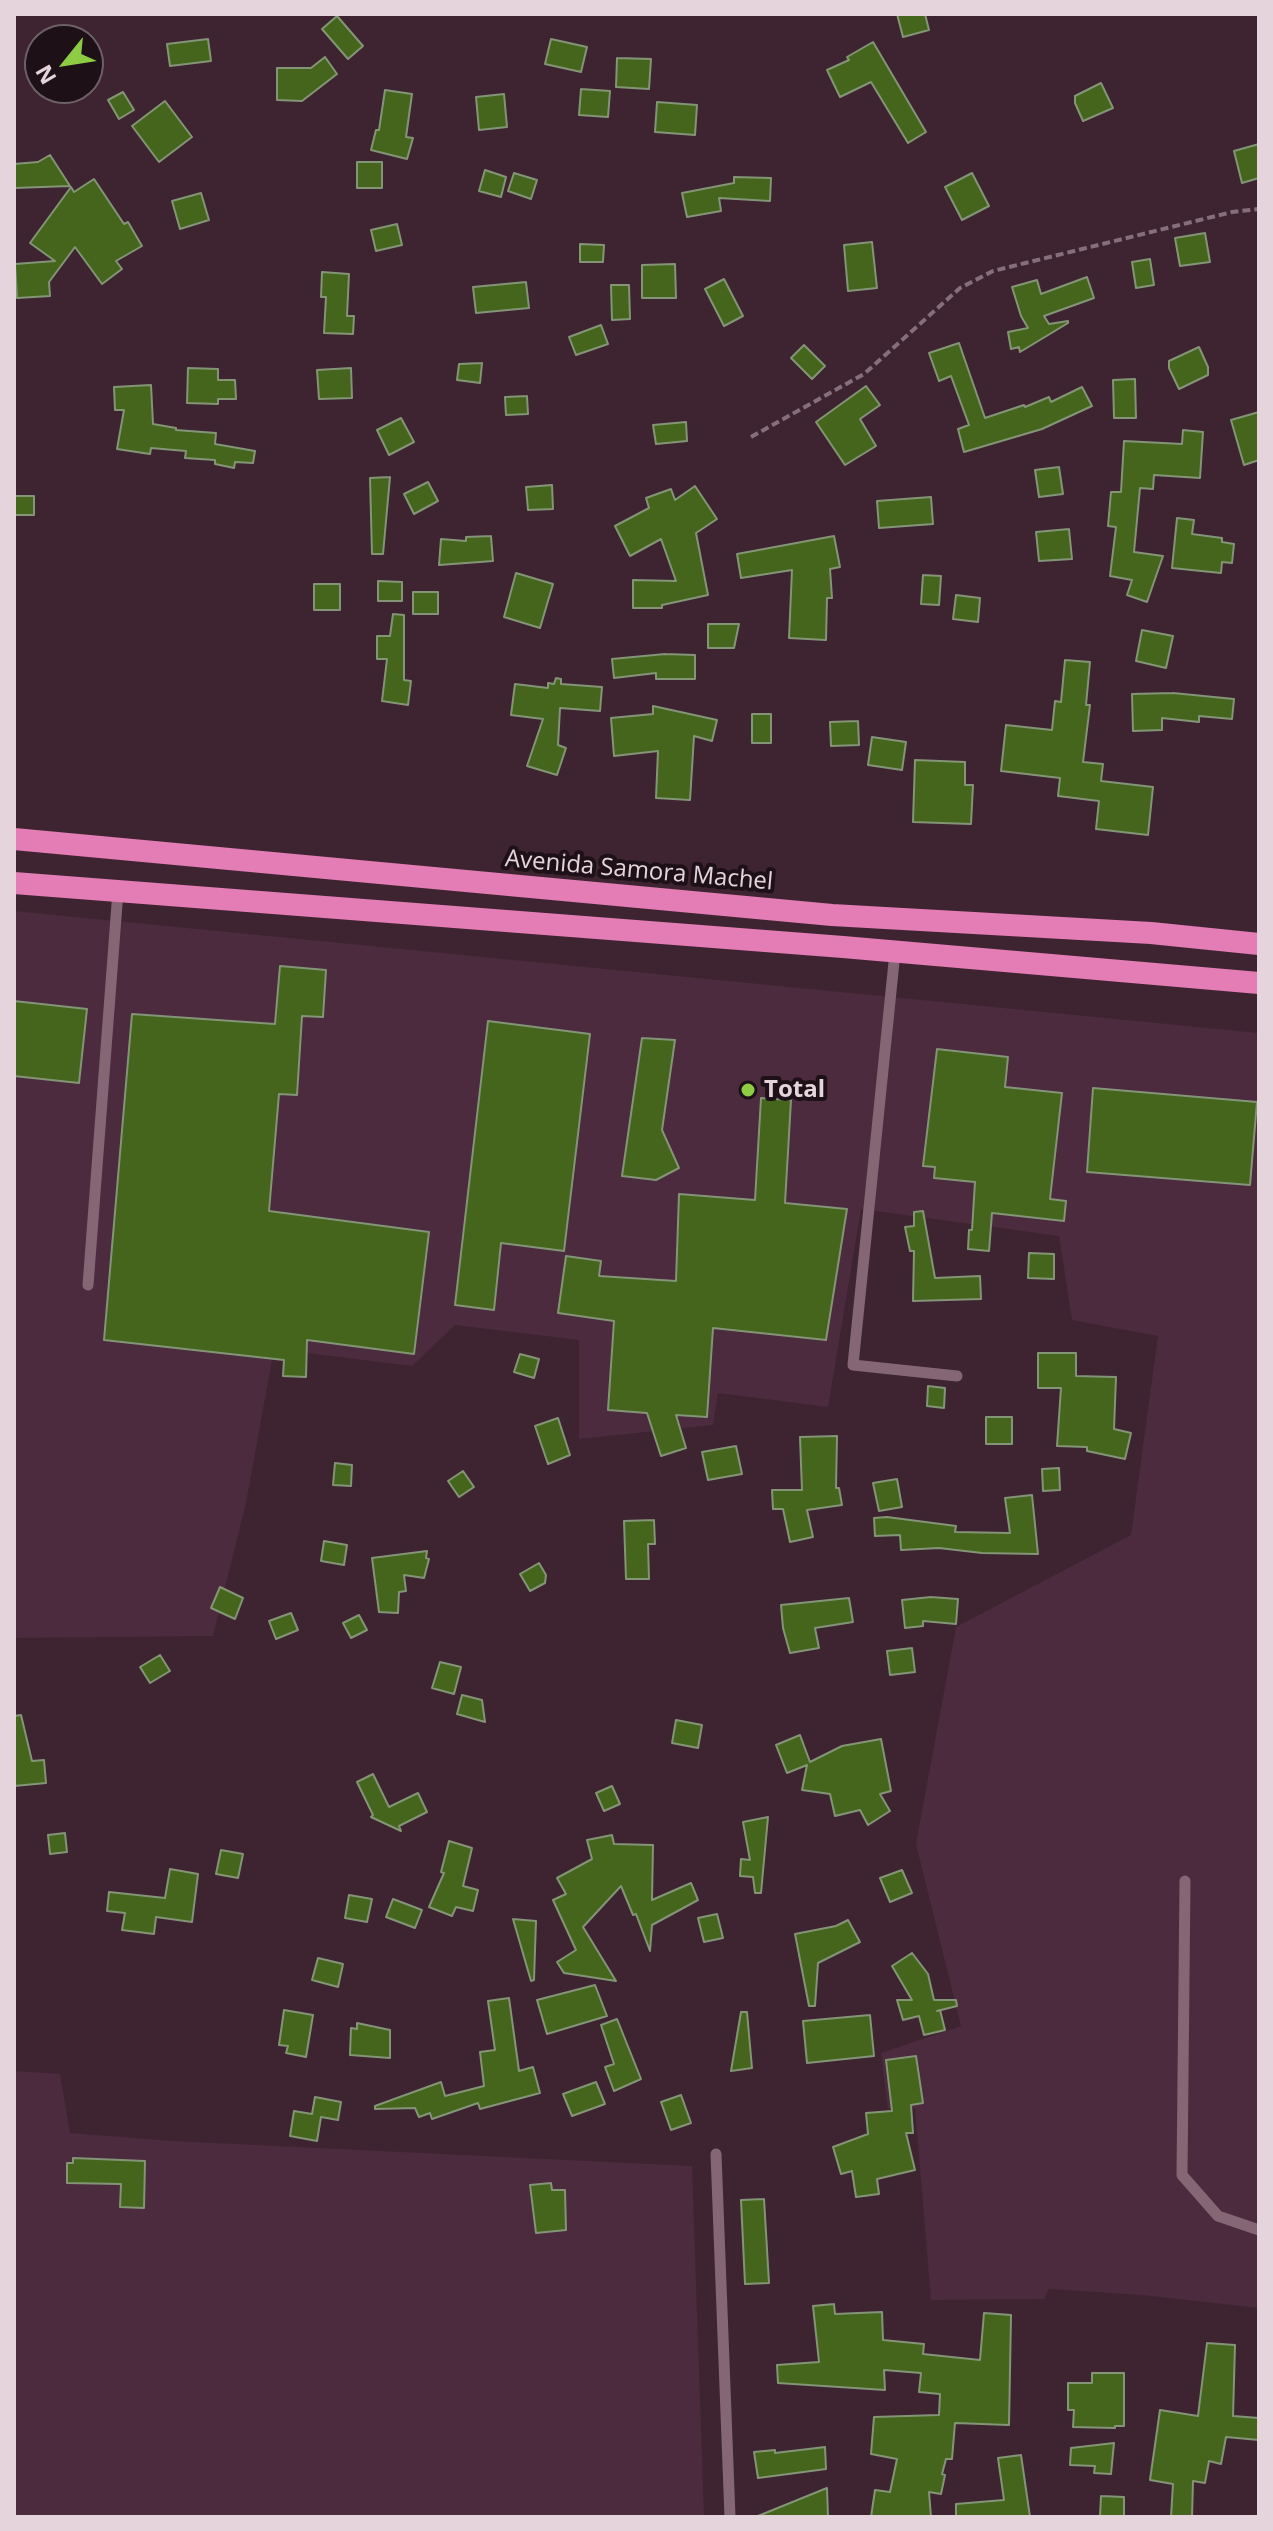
<!DOCTYPE html>
<style>
body{margin:0}
#map{position:relative;width:1273px;height:2531px;overflow:hidden;background:#3e2431;font-family:"Open Sans",sans-serif}
canvas{display:block}
.frame{position:absolute;inset:0;border:16px solid #e6d4dc;pointer-events:none}
.north{position:absolute;left:24px;top:24px;width:80px;height:80px;box-sizing:border-box;background:#1d1117;border:2px solid #6d5f66;border-radius:50%;rotate:240deg;font-size:22px;font-weight:700;line-height:32px;text-align:center;color:#e6d4dc}
.north::after{content:'';display:block;margin:auto;width:28px;height:36px;background:#8ecd43;clip-path:polygon(50% 0,100% 100%,50% 72%,0 100%)}
</style>
<div id="map">
<canvas width="1273" height="2531"></canvas>
<div class="frame"></div>
<div class="north">N</div>
</div>
<script>
const ctx = document.querySelector('canvas').getContext('2d');
ctx.lineJoin = 'round';
function fillPath(path, color) { ctx.fillStyle = color; ctx.fill(path, 'evenodd'); }
const shape = rows => new Path2D(rows.map(r => 'M' + r).join(''));
function strokePath(path, color, width, dash) { ctx.strokeStyle = color; ctx.lineWidth = width; ctx.lineCap = dash ? 'butt' : 'round'; ctx.setLineDash(dash || []); ctx.stroke(path); }
function label(font, color, halo, rows, align = 'center') {
  ctx.font = font + ' "Open Sans",sans-serif'; ctx.lineWidth = 8; ctx.setLineDash([]); ctx.textBaseline = 'middle'; ctx.strokeStyle = halo; ctx.fillStyle = color; for (const [text, x, y, turn = 0] of rows) {
    ctx.save(); ctx.translate(x, y); ctx.rotate((+turn || 0) * Math.PI / 180); ctx.textAlign = isNaN(turn) ? turn : align; if (halo) ctx.strokeText(text, 0, 0); ctx.fillText(text, 0, 0); ctx.restore();
  }
}
const built = shape([
 [14,911,1259,1033,1259,2308,1142,2295,1049,2289,1044,2299,931,2300,915,2108,888,2109,881,2053,961,2026,916,1844,956,1627,1131,1535,1158,1336,1072,1320,1059,1236,861,1209,828,1407,718,1393,713,1425,579,1439,579,1340,455,1325,412,1366,274,1349,246,1503,213,1636,14,1638],
 [14,2071,60,2074,70,2133,173,2141,692,2166,704,2517,14,2517]
]);
const building = shape([
 [897,14,925,14,929,30,903,37,897,14],
 [337,16,363,46,348,59,322,29,337,16],
 [208,39,211,61,170,66,167,44,208,39],
 [551,39,587,47,581,72,545,64,551,39],
 [873,42,926,132,908,143,871,82,840,97,827,70,849,60,847,57,873,42],
 [325,57,337,74,302,101,277,100,277,68,311,68,325,57],
 [617,58,651,59,649,89,616,87,617,58],
 [1101,83,1113,108,1083,121,1075,103,1075,96,1101,83],
 [581,89,610,91,608,117,579,115,581,89],
 [385,90,412,94,406,137,413,138,407,159,371,150,376,130,379,130,385,90],
 [123,92,134,110,119,119,108,100,123,92],
 [504,94,507,127,479,130,476,97,504,94],
 [165,101,192,137,159,162,132,126,165,101],
 [657,102,697,105,695,135,655,132,657,102],
 [1259,144,1259,178,1242,183,1234,151,1259,144],
 [50,155,70,186,14,188,14,164,38,162,50,155],
 [357,162,382,162,382,188,357,188,357,162],
 [485,170,506,177,501,197,479,191,485,170],
 [514,173,537,180,531,199,508,191,514,173],
 [972,173,989,206,962,220,945,187,972,173],
 [734,177,771,178,770,201,719,198,721,211,687,217,682,193,734,183,734,177],
 [94,179,124,224,128,222,142,246,116,261,122,269,102,284,75,247,49,282,50,296,17,298,15,264,55,261,30,243,71,187,74,192,94,179],
 [201,193,209,220,180,229,172,201,201,193],
 [397,224,402,245,376,251,371,230,397,224],
 [1205,233,1210,262,1180,266,1175,238,1205,233],
 [872,242,877,288,848,291,844,245,872,242],
 [580,244,604,245,603,262,580,262,580,244],
 [1150,259,1154,285,1136,288,1132,262,1150,259],
 [675,264,676,298,642,298,642,265,675,264],
 [322,272,349,274,347,316,354,316,353,334,324,333,326,297,321,297,322,272],
 [1087,277,1094,298,1044,316,1049,324,1068,321,1068,323,1020,352,1019,347,1011,349,1008,332,1028,328,1021,316,1012,287,1037,280,1041,294,1087,277],
 [724,279,743,316,724,326,705,289,724,279],
 [526,282,529,308,476,313,473,287,526,282],
 [611,285,629,285,630,319,612,320,611,285],
 [601,325,608,344,576,355,569,337,601,325],
 [959,343,985,418,1024,405,1025,407,1049,397,1051,402,1082,387,1092,406,1042,429,964,452,958,429,969,425,951,376,939,381,929,353,959,343],
 [804,345,825,366,812,379,791,358,804,345],
 [1199,347,1208,367,1208,375,1179,389,1169,368,1169,361,1199,347],
 [482,363,480,383,457,380,459,364,482,363],
 [188,368,218,369,218,380,235,380,236,399,218,399,218,404,187,403,188,368],
 [351,368,352,398,319,399,317,370,351,368],
 [1135,379,1136,418,1114,418,1113,380,1135,379],
 [151,385,153,424,176,428,176,430,216,433,215,444,255,451,253,463,235,462,234,468,215,464,215,460,185,458,186,451,151,448,150,454,117,449,124,410,115,410,114,387,151,385],
 [866,386,880,405,860,419,876,446,845,465,816,422,866,386],
 [527,396,528,414,506,415,505,397,527,396],
 [1259,412,1259,460,1244,465,1231,420,1259,412],
 [401,418,414,442,389,455,377,430,401,418],
 [686,422,687,441,656,444,653,425,686,422],
 [1183,430,1203,432,1200,478,1154,475,1153,489,1140,488,1134,552,1163,556,1147,602,1127,595,1132,580,1110,576,1116,527,1108,526,1111,492,1121,492,1124,441,1182,444,1183,430],
 [1059,467,1063,494,1039,497,1035,470,1059,467],
 [390,477,383,554,372,554,370,478,390,477],
 [428,482,438,501,414,514,404,494,428,482],
 [552,485,553,509,528,510,526,487,552,485],
 [695,486,717,519,696,533,708,595,662,605,662,608,633,608,633,580,676,581,661,539,630,556,615,526,649,508,646,498,671,489,675,500,695,486],
 [14,496,34,496,34,515,14,515,14,496],
 [931,497,933,524,879,528,877,501,931,497],
 [1177,518,1194,520,1192,534,1222,538,1222,542,1234,544,1232,563,1222,562,1221,573,1172,568,1177,518],
 [1069,529,1072,559,1039,561,1036,532,1069,529],
 [491,536,493,561,439,565,441,539,466,541,466,537,491,536],
 [834,536,840,567,830,569,832,598,827,598,826,640,789,638,792,570,741,578,737,554,834,536],
 [516,573,553,584,540,628,504,617,516,573],
 [923,575,941,576,939,605,921,604,923,575],
 [378,581,402,582,402,601,378,601,378,581],
 [314,584,340,584,340,610,314,610,314,584],
 [413,592,438,592,438,614,413,614,413,592],
 [956,595,980,598,978,622,953,619,956,595],
 [393,614,404,615,404,680,411,681,408,705,382,701,387,659,377,659,377,636,390,636,393,614],
 [708,624,739,624,734,648,708,648,708,624],
 [1142,630,1173,636,1166,668,1136,661,1142,630],
 [665,654,695,655,695,679,656,679,656,673,614,678,612,659,665,654],
 [1065,660,1090,662,1086,705,1090,705,1083,762,1103,764,1101,781,1153,787,1148,835,1096,829,1099,801,1058,796,1060,778,1001,771,1006,725,1052,730,1055,701,1061,702,1065,660],
 [556,678,561,679,561,684,602,687,600,711,560,708,558,745,566,748,557,775,527,766,543,719,511,715,515,684,548,688,548,683,554,684,556,678],
 [1173,693,1234,699,1232,719,1199,716,1199,722,1162,718,1162,730,1133,731,1132,694,1173,693],
 [653,706,717,720,712,741,694,736,690,800,656,798,658,751,614,756,611,718,653,714,653,706],
 [752,714,771,714,771,743,752,743,752,714],
 [858,721,859,745,831,746,830,722,858,721],
 [872,737,906,742,902,770,868,765,872,737],
 [915,760,965,762,965,785,973,785,971,824,913,822,915,760],
 [280,966,326,970,323,1017,302,1016,297,1095,279,1094,269,1211,429,1232,414,1354,307,1340,306,1377,283,1376,284,1360,104,1340,132,1014,275,1024,280,966],
 [14,1001,87,1009,79,1083,14,1076,14,1001],
 [488,1021,590,1034,564,1251,501,1243,494,1310,455,1305,488,1021],
 [642,1038,675,1040,662,1130,679,1168,656,1180,622,1176,642,1038],
 [937,1049,1008,1057,1005,1087,1062,1093,1050,1199,1066,1201,1064,1221,992,1213,989,1251,968,1249,969,1230,972,1230,975,1182,934,1178,935,1167,923,1166,937,1049],
 [1093,1088,1257,1102,1250,1185,1087,1172,1093,1088],
 [761,1098,791,1100,785,1203,847,1209,826,1340,713,1328,707,1417,676,1415,686,1448,661,1456,647,1413,608,1410,614,1321,558,1313,566,1256,601,1261,599,1276,676,1281,679,1194,755,1200,761,1098],
 [923,1211,935,1278,980,1276,981,1299,913,1301,914,1251,910,1251,905,1227,914,1226,914,1212,923,1211],
 [1029,1253,1054,1254,1054,1279,1028,1278,1029,1253],
 [1038,1353,1076,1353,1076,1376,1116,1377,1114,1429,1131,1433,1125,1459,1087,1451,1087,1447,1057,1446,1061,1388,1038,1388,1038,1353],
 [520,1354,539,1359,534,1378,514,1372,520,1354],
 [928,1386,945,1388,944,1408,927,1406,928,1386],
 [986,1417,1012,1417,1012,1444,986,1444,986,1417],
 [558,1418,570,1455,548,1464,535,1426,558,1418],
 [837,1436,836,1488,839,1488,842,1505,807,1510,813,1537,790,1542,783,1509,773,1509,772,1490,802,1490,800,1437,837,1436],
 [736,1446,742,1474,708,1480,702,1452,736,1446],
 [335,1463,352,1465,351,1486,333,1485,335,1463],
 [1059,1468,1060,1490,1043,1491,1042,1469,1059,1468],
 [463,1471,474,1487,459,1497,448,1481,463,1471],
 [897,1479,902,1507,879,1511,873,1483,897,1479],
 [1032,1495,1038,1554,982,1553,939,1548,901,1550,900,1535,875,1536,874,1518,887,1517,956,1526,955,1532,1010,1533,1005,1498,1032,1495],
 [654,1520,655,1544,648,1544,649,1579,626,1579,624,1521,654,1520],
 [324,1541,347,1545,344,1565,321,1561,324,1541],
 [427,1551,426,1558,429,1559,424,1578,404,1575,406,1591,399,1592,398,1613,379,1612,372,1558,427,1551],
 [539,1563,546,1575,545,1583,530,1591,520,1574,539,1563],
 [220,1587,243,1598,235,1619,211,1608,220,1587],
 [931,1597,958,1599,956,1624,923,1621,923,1626,905,1628,902,1600,931,1597],
 [849,1598,853,1622,815,1628,819,1648,790,1653,783,1628,781,1605,849,1598],
 [291,1613,298,1630,276,1639,269,1621,291,1613],
 [359,1615,367,1630,351,1638,343,1623,359,1615],
 [912,1648,915,1672,890,1675,887,1651,912,1648],
 [160,1655,170,1671,150,1683,140,1667,160,1655],
 [440,1662,461,1667,454,1694,432,1688,440,1662],
 [462,1695,482,1700,485,1722,457,1714,462,1695],
 [21,1715,32,1761,44,1760,46,1783,14,1786,14,1716,21,1715],
 [676,1720,702,1725,698,1748,672,1743,676,1720],
 [800,1735,810,1762,842,1746,881,1739,891,1791,880,1794,890,1811,868,1825,860,1810,835,1816,830,1794,802,1790,807,1765,787,1773,776,1745,800,1735],
 [373,1774,389,1807,418,1793,427,1812,399,1826,401,1831,371,1817,373,1815,357,1782,373,1774],
 [612,1786,620,1804,604,1811,596,1793,612,1786],
 [768,1817,761,1893,755,1893,753,1877,740,1876,741,1859,750,1860,743,1822,768,1817],
 [65,1833,67,1852,50,1854,48,1835,65,1833],
 [612,1835,614,1844,653,1845,652,1900,691,1883,698,1900,652,1925,650,1951,636,1914,633,1915,621,1886,583,1927,616,1981,564,1973,557,1962,576,1950,553,1900,566,1894,557,1878,592,1859,587,1840,612,1835],
 [449,1841,472,1848,463,1886,478,1890,473,1911,456,1907,452,1916,429,1907,444,1873,441,1872,449,1841],
 [221,1850,243,1854,238,1878,216,1874,221,1850],
 [170,1869,198,1874,192,1922,156,1917,154,1934,122,1930,125,1913,107,1911,109,1892,165,1898,170,1869],
 [902,1870,912,1893,890,1902,880,1878,902,1870],
 [349,1895,372,1899,367,1922,345,1918,349,1895],
 [393,1899,422,1910,415,1928,386,1917,393,1899],
 [717,1914,723,1938,704,1942,698,1918,717,1914],
 [513,1919,536,1921,534,1980,531,1981,513,1919],
 [848,1920,860,1942,818,1963,815,2006,809,2006,795,1934,836,1926,848,1920],
 [912,1953,928,1974,934,2000,956,2000,957,2006,937,2011,940,2010,945,2030,924,2035,919,2016,903,2020,897,2000,912,2000,892,1966,912,1953],
 [318,1958,343,1964,338,1987,312,1980,318,1958],
 [595,1985,607,2016,547,2034,537,2000,595,1985],
 [509,1998,519,2071,533,2067,540,2093,480,2109,478,2103,432,2119,430,2113,419,2117,415,2108,375,2109,375,2106,441,2082,445,2096,484,2086,480,2052,495,2050,488,2001,509,1998],
 [284,2010,313,2015,306,2057,286,2053,288,2046,279,2045,284,2010],
 [741,2012,747,2012,752,2068,731,2071,741,2012],
 [870,2015,874,2056,807,2063,803,2021,870,2015],
 [617,2019,641,2079,614,2091,605,2067,614,2064,601,2025,617,2019],
 [357,2023,390,2030,390,2058,350,2055,351,2028,357,2029,357,2023],
 [916,2056,923,2103,911,2105,913,2133,906,2133,915,2170,877,2179,879,2194,856,2197,852,2171,841,2174,833,2147,868,2134,866,2113,892,2111,886,2060,916,2056],
 [596,2082,605,2104,572,2116,563,2094,596,2082],
 [681,2095,691,2123,671,2130,661,2102,681,2095],
 [315,2097,341,2102,338,2120,321,2117,317,2141,290,2136,294,2111,312,2114,315,2097],
 [73,2158,145,2161,144,2208,120,2207,121,2184,67,2183,67,2163,73,2163,73,2158],
 [551,2183,552,2190,565,2190,566,2230,536,2233,530,2185,551,2183],
 [764,2199,769,2283,745,2284,741,2200,764,2199],
 [834,2304,835,2314,882,2312,883,2340,924,2344,923,2354,980,2360,984,2313,1011,2315,1009,2425,955,2423,952,2459,946,2459,942,2474,945,2475,941,2494,929,2492,931,2517,871,2517,875,2490,890,2492,897,2459,871,2454,874,2417,939,2415,940,2394,919,2392,921,2373,884,2370,885,2390,778,2383,777,2365,819,2362,813,2306,834,2304],
 [1207,2343,1235,2345,1233,2416,1259,2418,1259,2440,1226,2437,1221,2464,1209,2461,1205,2483,1193,2481,1192,2517,1171,2517,1173,2484,1150,2480,1160,2410,1198,2416,1207,2343],
 [1092,2373,1124,2373,1124,2426,1115,2426,1115,2428,1073,2427,1074,2410,1068,2410,1068,2383,1092,2383,1092,2373],
 [1114,2443,1111,2474,1094,2473,1095,2466,1070,2465,1071,2448,1114,2443],
 [825,2447,826,2469,758,2478,754,2452,775,2450,775,2453,825,2447],
 [1021,2455,1030,2517,956,2517,956,2504,1004,2500,998,2458,1021,2455],
 [827,2488,828,2517,759,2517,758,2516,827,2488],
 [1101,2496,1124,2497,1124,2517,1100,2517,1101,2496]
]);
const path = shape([
 [751,437,864,374,960,288,993,271,1232,212,1259,209]
]);
const service = shape([
 [895,952,853,1365,957,1376],
 [88,1285,118,891],
 [1185,1881,1182,2175,1218,2216,1259,2230],
 [716,2154,730,2517]
]);
const trunk = shape([
 [14,839,832,915,1151,933,1259,944],
 [14,883,843,947,1259,983]
]);
const markers = [
 [748,1090,8,"#8ecd43"]
];
const streetNames = [
 ["Avenida Samora Machel",639,871,5]
];
const poiNames = [
 ["Total",764,1090]
];
fillPath(built, '#4b2b3d');
fillPath(building, '#44651b');
strokePath(building, '#849477', 2);
strokePath(path, '#866f7a', 4, [8, 4]);
strokePath(service, '#856675', 11);
strokePath(trunk, '#e47db6', 22);
for (const [x, y, r, color] of markers) { const dot = new Path2D(); dot.arc(x, y, r, 0, 2 * Math.PI); ctx.fillStyle = color; ctx.fill(dot); strokePath(dot, '#1d1117', 3); }
label('24px', '#e6d4dc', '#1d1117', streetNames);
label('bold 24px', '#e6d4dc', '#1d1117', poiNames, 'left');
</script>
